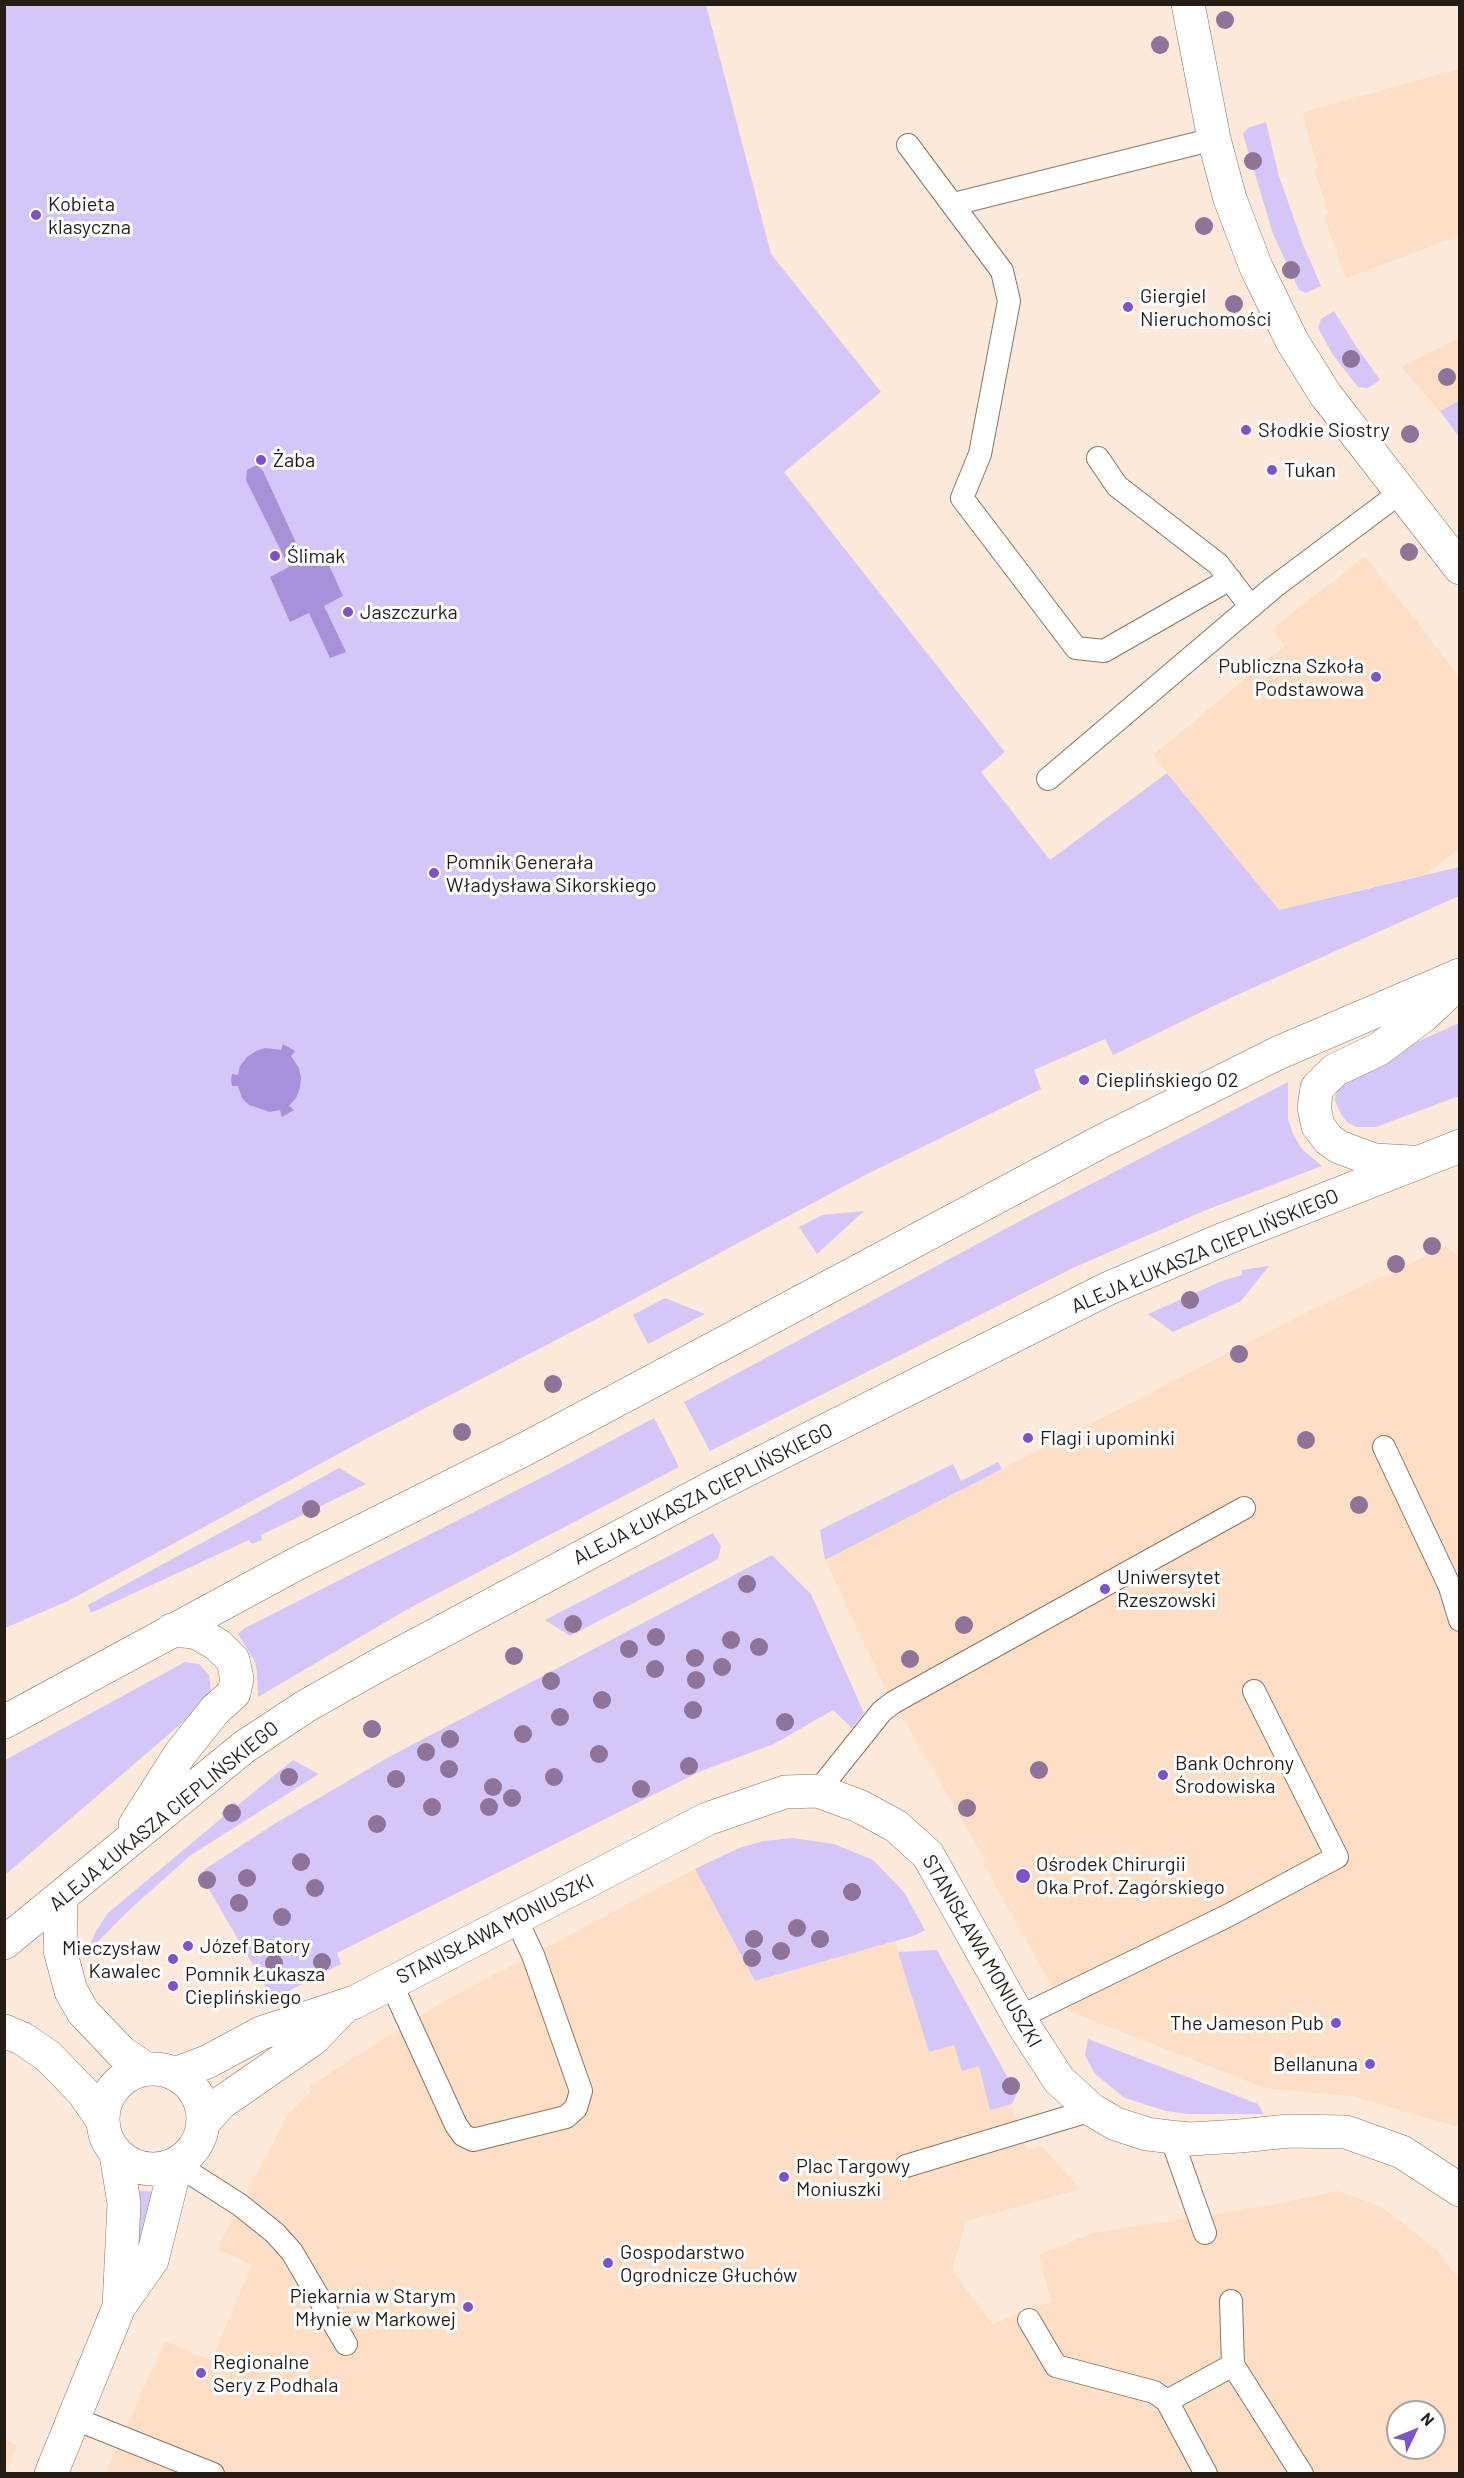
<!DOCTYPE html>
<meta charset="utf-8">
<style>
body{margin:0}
#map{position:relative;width:1464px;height:2478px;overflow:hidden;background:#fde9d9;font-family:Barlow,sans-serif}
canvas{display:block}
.frame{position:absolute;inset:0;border:6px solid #251c15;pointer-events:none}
.north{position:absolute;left:1386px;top:2400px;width:60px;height:60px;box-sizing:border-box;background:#fff;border:2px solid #a8a4a1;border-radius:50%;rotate:47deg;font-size:16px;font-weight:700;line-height:24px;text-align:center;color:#251c15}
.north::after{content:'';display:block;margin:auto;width:21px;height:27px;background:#7f51ca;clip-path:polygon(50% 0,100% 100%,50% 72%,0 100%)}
</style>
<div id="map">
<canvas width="1464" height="2478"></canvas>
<div class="frame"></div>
<div class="north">N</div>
</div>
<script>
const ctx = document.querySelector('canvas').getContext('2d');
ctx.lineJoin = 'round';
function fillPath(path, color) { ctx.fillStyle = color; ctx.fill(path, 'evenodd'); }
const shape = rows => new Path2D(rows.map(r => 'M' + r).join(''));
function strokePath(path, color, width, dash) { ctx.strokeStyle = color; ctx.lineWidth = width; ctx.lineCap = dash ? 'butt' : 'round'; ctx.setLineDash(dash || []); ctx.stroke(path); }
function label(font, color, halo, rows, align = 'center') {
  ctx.font = font + ' Barlow,sans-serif'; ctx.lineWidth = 6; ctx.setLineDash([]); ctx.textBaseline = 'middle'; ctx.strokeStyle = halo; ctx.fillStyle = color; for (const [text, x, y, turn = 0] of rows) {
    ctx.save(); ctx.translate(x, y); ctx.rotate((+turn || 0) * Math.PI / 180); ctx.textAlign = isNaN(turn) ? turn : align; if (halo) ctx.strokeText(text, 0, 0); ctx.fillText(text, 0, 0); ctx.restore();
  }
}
const built = shape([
 [1459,69,1459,236,1346,278,1324,216,1329,214,1314,169,1318,168,1303,116,1304,112],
 [1459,338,1459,401,1440,411,1401,367],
 [1365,556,1459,676,1459,849,1426,874,1279,910,1153,755,1285,646,1272,629],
 [1447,1246,1459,1257,1459,2127,1352,2096,1265,2088,1069,2011,1051,1984,984,1865,987,1863,885,1687,825,1560,1308,1312],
 [695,1869,755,1981,895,1941,929,2052,954,2045,979,2066,990,2110,1012,2104,1027,2150,1042,2146,1080,2189,966,2221,952,2270,993,2324,1051,2302,1039,2255,1093,2233,1277,2204,1338,2191,1380,2206,1438,2251,1459,2279,1459,2473,105,2474,165,2341,211,2361,252,2265,217,2249,288,2115,312,2090,310,2086,439,2004],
 [1398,2412,1434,2412,1434,2448,1398,2448],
 [5,2439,17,2445,6,2474,4,2473]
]);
const green = shape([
 [5,5,706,5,771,254,881,392,784,472,1005,752,981,772,1050,860,1167,773,1279,910,1459,867,1459,896,1228,999,1113,1055,1105,1039,1034,1070,1041,1089,865,1175,606,1314,362,1441,68,1601,5,1628],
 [1266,122,1279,176,1302,242,1321,286,1306,293,1299,290,1273,234,1243,134,1248,128],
 [1334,311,1356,346,1380,380,1368,388,1358,387,1333,355,1318,328,1321,319],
 [1459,401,1459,437,1440,411],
 [1459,1023,1459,1096,1376,1127,1356,1127,1347,1122,1341,1114,1335,1101,1336,1090,1349,1073],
 [1288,1082,1288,1119,1294,1136,1302,1149,1322,1166,1206,1210,1075,1267,710,1451,684,1402,1033,1214],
 [864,1211,817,1254,799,1227,822,1215],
 [1269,1266,1241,1301,1173,1332,1148,1314,1222,1281,1242,1275,1242,1270],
 [665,1298,705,1314,648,1344,633,1315],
 [654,1418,679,1467,406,1610,258,1697,257,1672,255,1662,238,1634,245,1628,549,1474],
 [998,1462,1002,1469,825,1560,820,1530,953,1464,961,1481],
 [339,1468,366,1484,319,1507,321,1512,311,1516,309,1512,261,1535,262,1540,252,1544,249,1540,91,1613,88,1605],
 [713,1533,721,1546,718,1559,570,1636,545,1620],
 [772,1555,811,1594,864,1713,852,1728,833,1710,774,1744,701,1771,337,1953,341,1964,279,1996,269,1993,210,1891,203,1874,205,1869,276,1823,389,1757],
 [185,1662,199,1664,209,1675,211,1690,204,1704,5,1875,5,1760],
 [293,1760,319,1774,191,1855,128,1911,86,1954,96,1931,108,1913,223,1817,221,1813,234,1802,238,1805],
 [793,1838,834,1844,873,1860,904,1892,925,1930,916,1935,755,1981,695,1869,739,1848,764,1841],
 [937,1950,1009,2080,1012,2079,1017,2087,1014,2089,1017,2093,1012,2104,990,2110,979,2066,962,2071,954,2045,929,2052,898,1952],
 [1088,2039,1258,2104,1264,2114,1188,2114,1166,2111,1125,2098,1095,2074,1085,2055],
 [135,2190,154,2192,137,2263]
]);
const water = shape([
 [257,465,263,471,304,560,323,552,343,596,324,606,346,652,330,658,309,613,290,622,270,577,289,567,246,480,247,470],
 [283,1044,295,1051,291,1056,299,1068,301,1078,300,1088,296,1098,289,1106,294,1110,282,1117,280,1110,270,1112,249,1105,242,1098,238,1086,232,1086,231,1080,232,1074,238,1075,240,1066,247,1057,256,1051,265,1048,281,1050]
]);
const service = shape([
 [908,145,1002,271,1009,301,980,454,962,498,1076,648,1104,651,1230,579],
 [954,204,1214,139],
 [1098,458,1117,486,1218,564,1251,607],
 [1048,779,1274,587,1401,492],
 [1384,1447,1450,1587,1460,1620],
 [818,1791,882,1711,894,1702,1244,1508],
 [391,1983,456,2125,463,2135,473,2140,566,2117,576,2108,581,2091,533,1955,516,1919],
 [1020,2017,1229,1915,1337,1857,1254,1691],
 [1171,2137,1205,2233],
 [176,2164,240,2205,275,2233,292,2252,346,2344],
 [906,2166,1092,2110],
 [1231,2301,1233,2365,1302,2474],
 [1029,2320,1056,2366,1154,2392,1167,2401,1206,2474],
 [1167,2401,1233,2365],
 [73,2418,213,2474]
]);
const minor = shape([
 [1188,4,1214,139,1230,199,1256,267,1292,341,1325,394,1460,568],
 [61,1898,60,1950,71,1991,83,2012,121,2052,146,2069],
 [4,2031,23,2039,48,2056,83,2092,102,2120],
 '103 2119a50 50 0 1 1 100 0a50 50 0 1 1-100 0Z',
 [175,2074,207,2062,261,2033,355,2002,707,1819,785,1792,818,1791,859,1806,896,1826,928,1855,1024,2026,1059,2080,1092,2110,1116,2124,1147,2134,1171,2137,1190,2139,1240,2136,1289,2131,1346,2132,1402,2152,1460,2190],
 [204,2122,221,2103,313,2039,344,2007],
 [116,2154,124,2203,119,2307],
 [51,2474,119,2307,152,2260,176,2164]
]);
const secondary = shape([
 [1411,1162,1374,1160,1339,1147,1328,1139,1318,1126,1314,1107,1317,1088,1335,1070,1379,1049,1423,1016,1454,987],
 [4,1722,296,1564,527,1448,1102,1141,1278,1053,1460,975],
 [135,1825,180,1754,215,1710,234,1693,237,1679,233,1660,218,1645,195,1632,172,1630],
 [4,1943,244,1747,306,1706,375,1667,709,1489,1107,1289,1224,1239,1460,1146]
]);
const trees = [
 [1225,20],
 [1160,45],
 [1253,161],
 [1204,226],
 [1291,270],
 [1234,304],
 [1351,359],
 [1447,377],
 [1410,434],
 [1409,552],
 [1432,1246],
 [1396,1264],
 [1190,1300],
 [1239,1354],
 [553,1384],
 [462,1432],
 [1306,1440],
 [1359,1505],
 [311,1509],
 [747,1584],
 [573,1624],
 [964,1625],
 [656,1637],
 [731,1640],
 [759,1647],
 [629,1649],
 [514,1656],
 [695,1658],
 [910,1659],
 [722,1667],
 [655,1669],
 [696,1680],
 [551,1681],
 [602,1700],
 [693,1710],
 [560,1717],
 [785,1722],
 [372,1729],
 [523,1734],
 [450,1739],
 [426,1752],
 [599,1754],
 [689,1766],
 [449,1769],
 [1039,1770],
 [289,1777],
 [554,1777],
 [396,1779],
 [493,1787],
 [641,1789],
 [512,1798],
 [432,1807],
 [489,1807],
 [967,1808],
 [232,1813],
 [377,1824],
 [301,1862],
 [247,1878],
 [207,1880],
 [315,1888],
 [852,1892],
 [239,1903],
 [282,1917],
 [797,1928],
 [754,1939],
 [820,1939],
 [781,1951],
 [752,1958],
 [322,1962],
 [274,1963],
 [1011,2086]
];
const markers = [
 [36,215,6,"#7f51ca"],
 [1128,307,6,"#7f51ca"],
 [1246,430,6,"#7f51ca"],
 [261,460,6,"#7f51ca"],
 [1272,470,6,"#7f51ca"],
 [275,556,6,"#7f51ca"],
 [348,612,6,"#7f51ca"],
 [1376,677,6,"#7f51ca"],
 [434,873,6,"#7f51ca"],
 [1084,1080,6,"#7f51ca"],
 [1028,1438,6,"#7f51ca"],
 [1105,1589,6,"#7f51ca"],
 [1163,1775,6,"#7f51ca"],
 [1023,1876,8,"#7f51ca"],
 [188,1946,6,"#7f51ca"],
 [173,1959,6,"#7f51ca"],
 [173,1986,6,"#7f51ca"],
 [1336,2023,6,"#7f51ca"],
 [1370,2064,6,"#7f51ca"],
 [784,2177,6,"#7f51ca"],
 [608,2263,6,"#7f51ca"],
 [468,2307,6,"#7f51ca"],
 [201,2373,6,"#7f51ca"]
];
const poiNames = [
 ["Kobieta",48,204],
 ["klasyczna",48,227],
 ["Giergiel",1140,296],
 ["Nieruchomości",1140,319],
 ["Słodkie Siostry",1258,430],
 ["Żaba",273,460],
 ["Tukan",1284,470],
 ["Ślimak",287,556],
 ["Jaszczurka",360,612],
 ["Publiczna Szkoła",1364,666,"right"],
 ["Podstawowa",1364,689,"right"],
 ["Pomnik Generała",446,862],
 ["Władysława Sikorskiego",446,885],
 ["Cieplińskiego 02",1096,1080],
 ["Flagi i upominki",1040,1438],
 ["Uniwersytet",1117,1577],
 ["Rzeszowski",1117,1600],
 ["Bank Ochrony",1175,1763],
 ["Środowiska",1175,1786],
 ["Ośrodek Chirurgii",1036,1864],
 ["Oka Prof. Zagórskiego",1036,1887],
 ["Józef Batory",200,1946],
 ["Mieczysław",161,1948,"right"],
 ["Kawalec",161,1971,"right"],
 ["Pomnik Łukasza",185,1974],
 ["Cieplińskiego",185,1997],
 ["The Jameson Pub",1324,2023,"right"],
 ["Bellanuna",1358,2064,"right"],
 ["Plac Targowy",796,2166],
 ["Moniuszki",796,2189],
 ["Gospodarstwo",620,2252],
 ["Ogrodnicze Głuchów",620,2275],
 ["Piekarnia w Starym",456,2296,"right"],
 ["Młynie w Markowej",456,2319,"right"],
 ["Regionalne",213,2362],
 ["Sery z Podhala",213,2385]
];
const streetNames = [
 ["ALEJA ŁUKASZA CIEPLIŃSKIEGO",1205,1251,-23],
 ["ALEJA ŁUKASZA CIEPLIŃSKIEGO",703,1494,-27],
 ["ALEJA ŁUKASZA CIEPLIŃSKIEGO",164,1816,-39],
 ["STANISŁAWA MONIUSZKI",495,1929,-27],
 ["STANISŁAWA MONIUSZKI",982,1951,60]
];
fillPath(built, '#ffdec6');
fillPath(green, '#d4c6f7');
fillPath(water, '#a791d8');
strokePath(service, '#8b7564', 24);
strokePath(minor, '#8b7564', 34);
strokePath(secondary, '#8b7564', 34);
strokePath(service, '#fff', 22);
strokePath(minor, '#fff', 33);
strokePath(secondary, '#fff', 33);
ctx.fillStyle = '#907399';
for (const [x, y] of trees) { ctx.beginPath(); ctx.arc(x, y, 9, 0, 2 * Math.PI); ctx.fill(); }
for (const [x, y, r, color] of markers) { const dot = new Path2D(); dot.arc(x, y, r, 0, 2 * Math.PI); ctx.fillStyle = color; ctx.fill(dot); strokePath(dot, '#fff', 2); }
label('20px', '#251c15', '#fff', poiNames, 'left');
label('20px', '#251c15', '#fff', streetNames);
</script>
